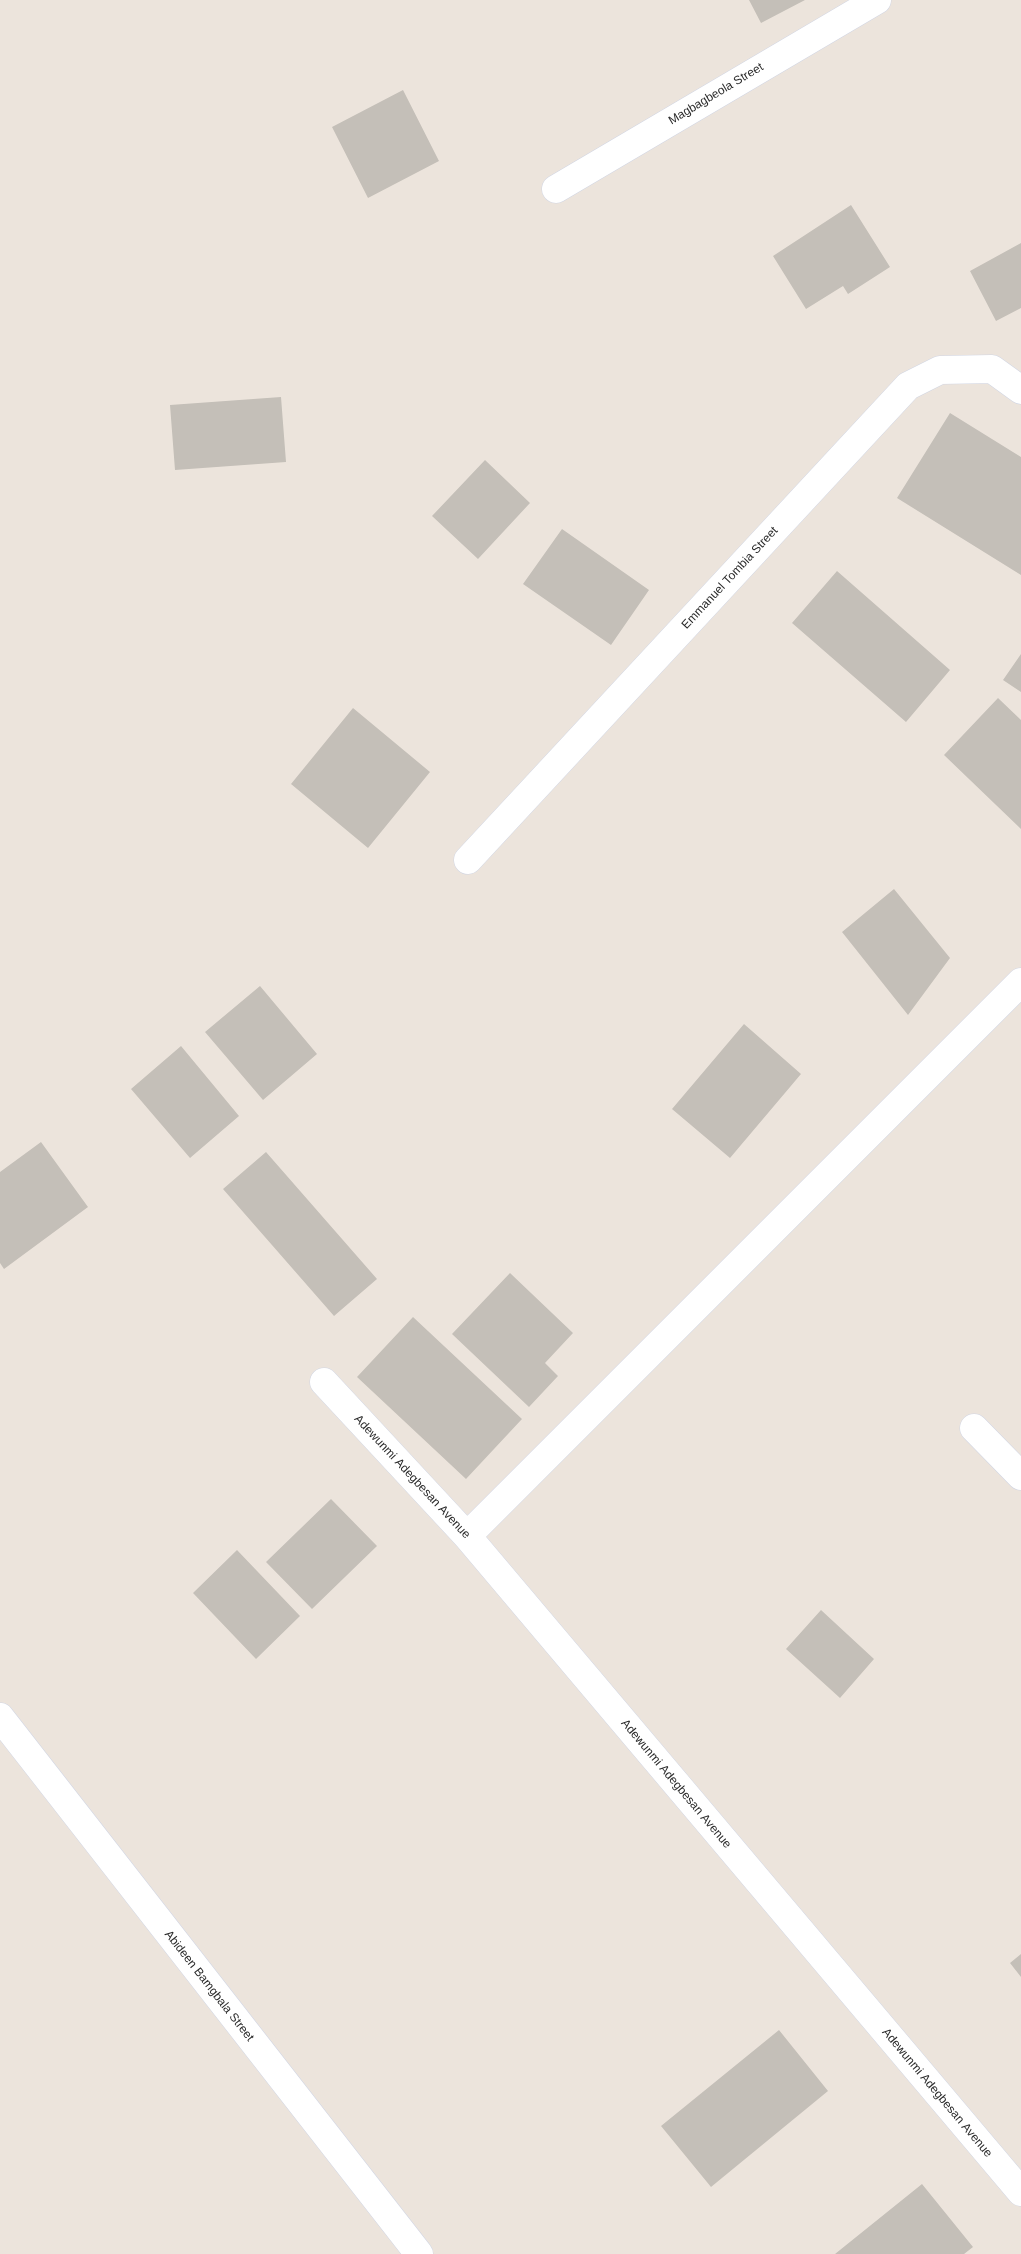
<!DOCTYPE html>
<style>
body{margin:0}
canvas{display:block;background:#ece4dc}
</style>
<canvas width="1021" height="2254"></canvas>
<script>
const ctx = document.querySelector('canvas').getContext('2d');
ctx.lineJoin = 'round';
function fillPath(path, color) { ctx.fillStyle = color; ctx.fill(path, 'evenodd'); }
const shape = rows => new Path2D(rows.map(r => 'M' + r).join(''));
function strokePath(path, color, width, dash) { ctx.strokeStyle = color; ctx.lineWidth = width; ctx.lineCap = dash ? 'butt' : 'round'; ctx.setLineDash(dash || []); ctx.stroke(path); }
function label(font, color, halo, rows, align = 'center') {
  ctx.font = font + ' Helvetica,sans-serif'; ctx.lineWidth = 4; ctx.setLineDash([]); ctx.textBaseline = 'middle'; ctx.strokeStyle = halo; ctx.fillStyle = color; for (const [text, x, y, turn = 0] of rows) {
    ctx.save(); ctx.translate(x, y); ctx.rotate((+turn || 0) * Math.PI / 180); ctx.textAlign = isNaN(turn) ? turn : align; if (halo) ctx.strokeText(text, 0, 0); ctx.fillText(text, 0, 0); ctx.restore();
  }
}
const building = shape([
 [749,0,805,0,761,23],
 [403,90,439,161,368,198,332,127],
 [851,205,890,267,848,294,843,286,806,309,773,256],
 [1021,243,1021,308,996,321,970,271],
 [281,397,286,462,175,470,170,405],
 [950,413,1021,457,1021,575,897,498],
 [485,460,530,503,478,559,432,516],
 [562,529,649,590,611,645,523,584],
 [837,571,950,670,906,722,792,623],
 [1021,654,1021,692,1003,680],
 [998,698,1021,720,1021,829,944,755],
 [353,708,430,772,368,848,291,784],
 [894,889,950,958,908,1015,842,932],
 [260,986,317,1054,263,1100,205,1032],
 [744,1024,801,1074,730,1158,672,1109],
 [181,1046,239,1116,190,1158,131,1089],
 [41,1142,88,1207,4,1269,0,1263,0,1172],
 [266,1152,377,1279,334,1316,223,1189],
 [510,1273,573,1333,545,1363,558,1376,529,1407,452,1334],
 [413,1317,522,1419,466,1479,357,1377],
 [331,1499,377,1546,312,1609,266,1562],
 [237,1550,300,1616,256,1659,193,1593],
 [821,1610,874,1659,840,1698,786,1649],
 [1021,1954,1021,1977,1010,1963],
 [779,2030,828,2091,711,2187,661,2126],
 [922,2184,973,2247,964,2254,835,2254]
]);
const minor = shape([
 [556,189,877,0],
 [468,860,908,386,940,370,992,369,1021,390],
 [324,1382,467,1536,1021,2192],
 [974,1428,1021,1476],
 [467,1536,1021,982],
 [0,1717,419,2254]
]);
const streetNames = [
 ["Magbagbeola Street",716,94,-31],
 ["Emmanuel Tombia Street",730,578,-47],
 ["Adewunmi Adegbesan Avenue",412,1477,47],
 ["Adewunmi Adegbesan Avenue",676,1784,50],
 ["Abideen Bamgbala Street",209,1986,52],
 ["Adewunmi Adegbesan Avenue",937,2093,50]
];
fillPath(building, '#c4bfb8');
strokePath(minor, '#d2d6e3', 29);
strokePath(minor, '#fff', 28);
label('12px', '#2a2a2a', '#fff', streetNames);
</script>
